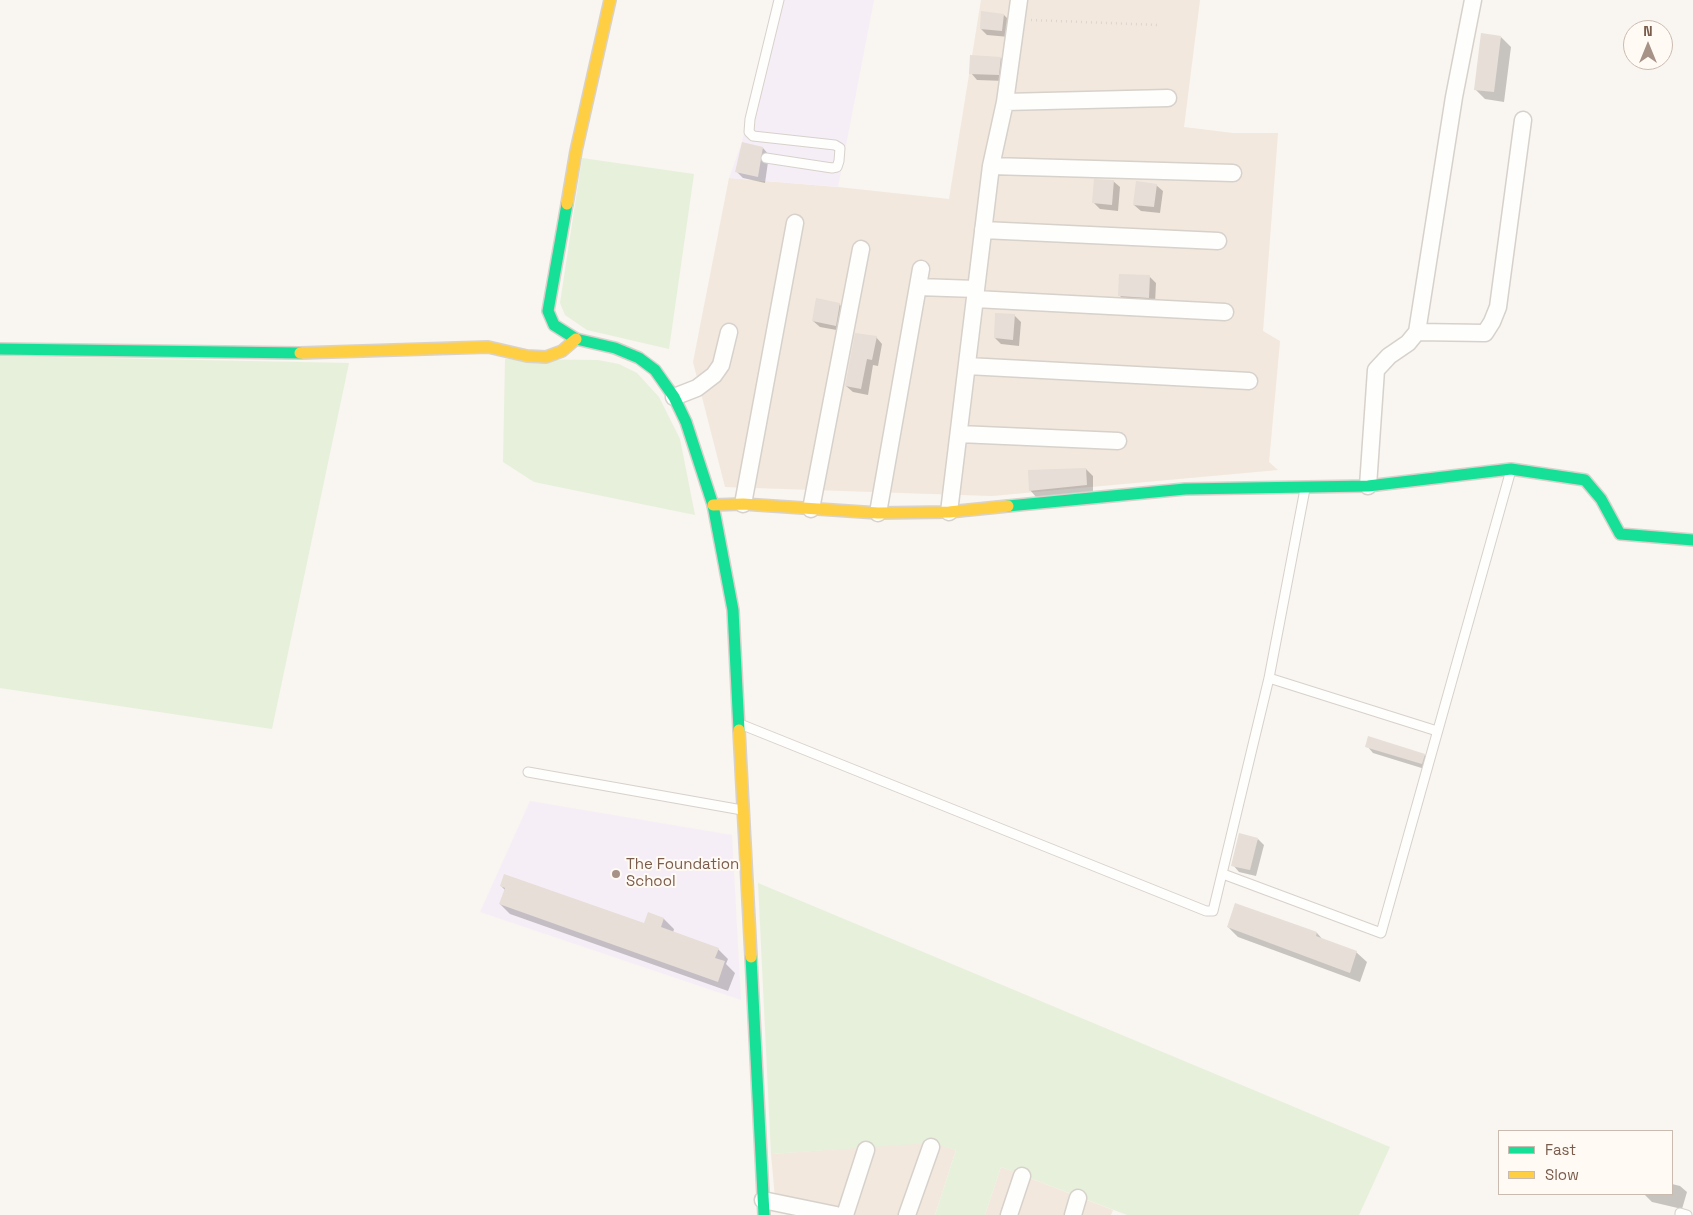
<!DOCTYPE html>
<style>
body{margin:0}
#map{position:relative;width:1693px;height:1215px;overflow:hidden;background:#f9f5f0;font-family:"Space Grotesk",sans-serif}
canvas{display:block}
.legend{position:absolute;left:1498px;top:1130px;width:175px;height:65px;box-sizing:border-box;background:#fffaf3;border:1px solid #cabbb1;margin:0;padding:6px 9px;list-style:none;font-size:15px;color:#7a5c4d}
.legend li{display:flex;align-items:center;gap:10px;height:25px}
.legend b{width:25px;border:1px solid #cabbb1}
.north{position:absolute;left:1623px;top:20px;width:50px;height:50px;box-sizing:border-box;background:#fffaf3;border:1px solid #cabbb1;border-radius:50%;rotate:0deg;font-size:14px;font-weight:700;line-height:20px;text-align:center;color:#7a5c4d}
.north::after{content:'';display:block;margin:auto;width:18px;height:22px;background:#a69286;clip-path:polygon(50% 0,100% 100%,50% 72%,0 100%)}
</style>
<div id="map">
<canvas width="1693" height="1215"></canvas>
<ul class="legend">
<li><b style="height:6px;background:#16e098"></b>Fast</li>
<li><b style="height:6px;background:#ffcf43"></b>Slow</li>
</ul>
<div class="north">N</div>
</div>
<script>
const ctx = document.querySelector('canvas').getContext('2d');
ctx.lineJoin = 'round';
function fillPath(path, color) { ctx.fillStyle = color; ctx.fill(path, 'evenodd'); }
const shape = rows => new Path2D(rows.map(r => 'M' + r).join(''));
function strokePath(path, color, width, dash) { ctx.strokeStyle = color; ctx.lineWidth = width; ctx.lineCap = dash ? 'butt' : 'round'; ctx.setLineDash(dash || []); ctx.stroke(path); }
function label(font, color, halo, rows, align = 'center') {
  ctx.font = font + ' "Space Grotesk",sans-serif'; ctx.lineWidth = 4; ctx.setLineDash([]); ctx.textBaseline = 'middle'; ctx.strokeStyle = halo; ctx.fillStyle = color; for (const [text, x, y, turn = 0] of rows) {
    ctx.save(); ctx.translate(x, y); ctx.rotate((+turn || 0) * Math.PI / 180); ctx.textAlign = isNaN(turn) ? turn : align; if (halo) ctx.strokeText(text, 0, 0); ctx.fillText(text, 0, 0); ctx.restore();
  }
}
const residential = shape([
 [981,0,1200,0,1184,127,1233,133,1278,133,1263,331,1280,341,1269,462,1278,470,992,496,725,487,693,362,729,178,838,187,949,199],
 [931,1142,956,1150,935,1215,806,1215,776,1209,771,1154],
 [1001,1167,1113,1210,1111,1215,985,1215]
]);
const education = shape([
 [773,0,874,0,838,187,729,178,742,142],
 [530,801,732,835,741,1000,480,912]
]);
const green = shape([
 [582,158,694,174,669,349,587,330,565,315,560,303],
 [0,356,349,363,272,729,0,688],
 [505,359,598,360,619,364,637,373,659,397,680,439,695,515,534,482,503,462],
 [758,883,1390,1147,1359,1215,1127,1215,1001,1167,985,1215,935,1215,956,1150,931,1143,771,1154]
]);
const shadow = shape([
 [1004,15,1010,21,1009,37,987,35,981,29],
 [1501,37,1511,47,1504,102,1485,99,1475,89],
 [1001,58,1007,64,1005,81,977,80,971,73],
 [763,148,769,155,765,183,743,178,736,171],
 [1113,181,1120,187,1118,211,1100,209,1094,203],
 [1156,185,1163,191,1160,213,1141,211,1134,205],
 [1149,276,1156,283,1155,304,1126,302,1120,296],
 [839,304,846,311,842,331,820,327,813,321],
 [1014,315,1021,322,1019,346,1001,344,995,338],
 [876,337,882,344,878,366,873,365,868,395,853,392,846,386],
 [1086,469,1093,476,1093,492,1036,497,1030,490],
 [1367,746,1424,755,1431,761,1428,770,1373,753],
 [1258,839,1264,845,1256,876,1239,872,1233,865],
 [501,886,645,925,649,914,664,919,674,929,673,933,718,949,728,959,726,964,735,973,728,991,510,914,500,904,505,890],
 [1228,927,1317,933,1324,941,1356,952,1367,962,1360,982,1238,937],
 [1672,1184,1680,1186,1687,1192,1682,1209,1652,1202,1645,1195,1672,1194]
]);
const building = shape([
 [981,11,1004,14,1002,31,980,29],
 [1481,33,1501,36,1494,92,1474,90],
 [970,55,1001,57,999,75,969,74],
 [742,142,763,147,758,177,735,172],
 [1094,179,1114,180,1112,205,1092,203],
 [1136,181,1157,184,1154,207,1133,205],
 [1119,274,1150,275,1149,298,1118,296],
 [816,298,840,303,836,326,812,321],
 [995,313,1015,314,1013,340,994,338],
 [855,333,877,336,872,360,867,359,861,389,845,386],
 [1086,468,1087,485,1029,491,1028,470],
 [1368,736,1425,754,1422,764,1365,747],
 [1239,833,1258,838,1250,870,1231,866],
 [504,874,644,923,648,912,664,918,661,927,719,948,715,958,725,961,718,982,499,904,505,888,500,886],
 [1235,903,1317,932,1316,936,1357,951,1350,973,1227,927]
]);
const path = shape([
 [1031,20,1159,25]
]);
const lane = shape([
 [766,158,832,168,837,167,839,161,840,148,835,145,753,136,749,132,750,119,779,0],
 [1269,678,1437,731],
 [740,724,1206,911,1213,911,1269,678,1305,489],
 [528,772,742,810],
 [1223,874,1381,933,1511,470],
 [1680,1215,1680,1213,1687,1215]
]);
const street = shape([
 [1005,102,1168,98],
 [991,166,1233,173],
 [983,230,1218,241],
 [918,287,976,289],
 [975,299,1225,312],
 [1417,332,1485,333,1492,322,1498,307,1523,120],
 [967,366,1249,381],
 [674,397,697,388,714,375,721,365,729,332],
 [959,434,1118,441],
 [1368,486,1376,370,1389,356,1408,343,1417,332,1454,97,1473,0],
 [743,504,795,223],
 [811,509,861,249],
 [949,512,991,166,1005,102,1019,0],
 [878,513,921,269],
 [763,1200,836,1215],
 [845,1215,866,1150],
 [907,1215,931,1147],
 [1009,1215,1022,1176],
 [1073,1215,1078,1198]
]);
const fast = shape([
 [567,204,548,311,554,325,576,339,615,348,639,358,655,370,674,397,686,422,713,505,733,610,739,730],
 [0,349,300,353],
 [1008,506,1185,489,1368,486,1511,469,1585,480,1601,499,1620,534,1693,540],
 [751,957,764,1215]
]);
const slow = shape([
 [567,204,576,151,610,0],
 [300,353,488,347,527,356,546,357,562,351,576,339],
 [713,505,743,504,878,513,949,512,1008,506],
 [739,730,751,957]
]);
const markers = [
 [616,874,5,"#a69286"]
];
const poiNames = [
 ["The Foundation",626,865],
 ["School",626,882]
];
fillPath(residential, '#f2e8de');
fillPath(education, '#f6eef6');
fillPath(green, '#e7f0db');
fillPath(shadow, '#0003');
fillPath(building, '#e6ded7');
strokePath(lane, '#d7d1cb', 11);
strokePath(street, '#d7d1cb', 19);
strokePath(fast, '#d9d2cb', 14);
strokePath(slow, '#d9d2cb', 14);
strokePath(path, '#dcd5d0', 2.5, [1, 4]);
strokePath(lane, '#fefefd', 9);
strokePath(street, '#fefefd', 16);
strokePath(fast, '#16e098', 11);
strokePath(slow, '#ffcf43', 11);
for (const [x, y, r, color] of markers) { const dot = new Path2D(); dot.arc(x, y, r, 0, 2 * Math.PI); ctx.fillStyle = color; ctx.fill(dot); strokePath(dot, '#fffaf3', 2); }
label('15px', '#7a5c4d', '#fffaf3', poiNames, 'left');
</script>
